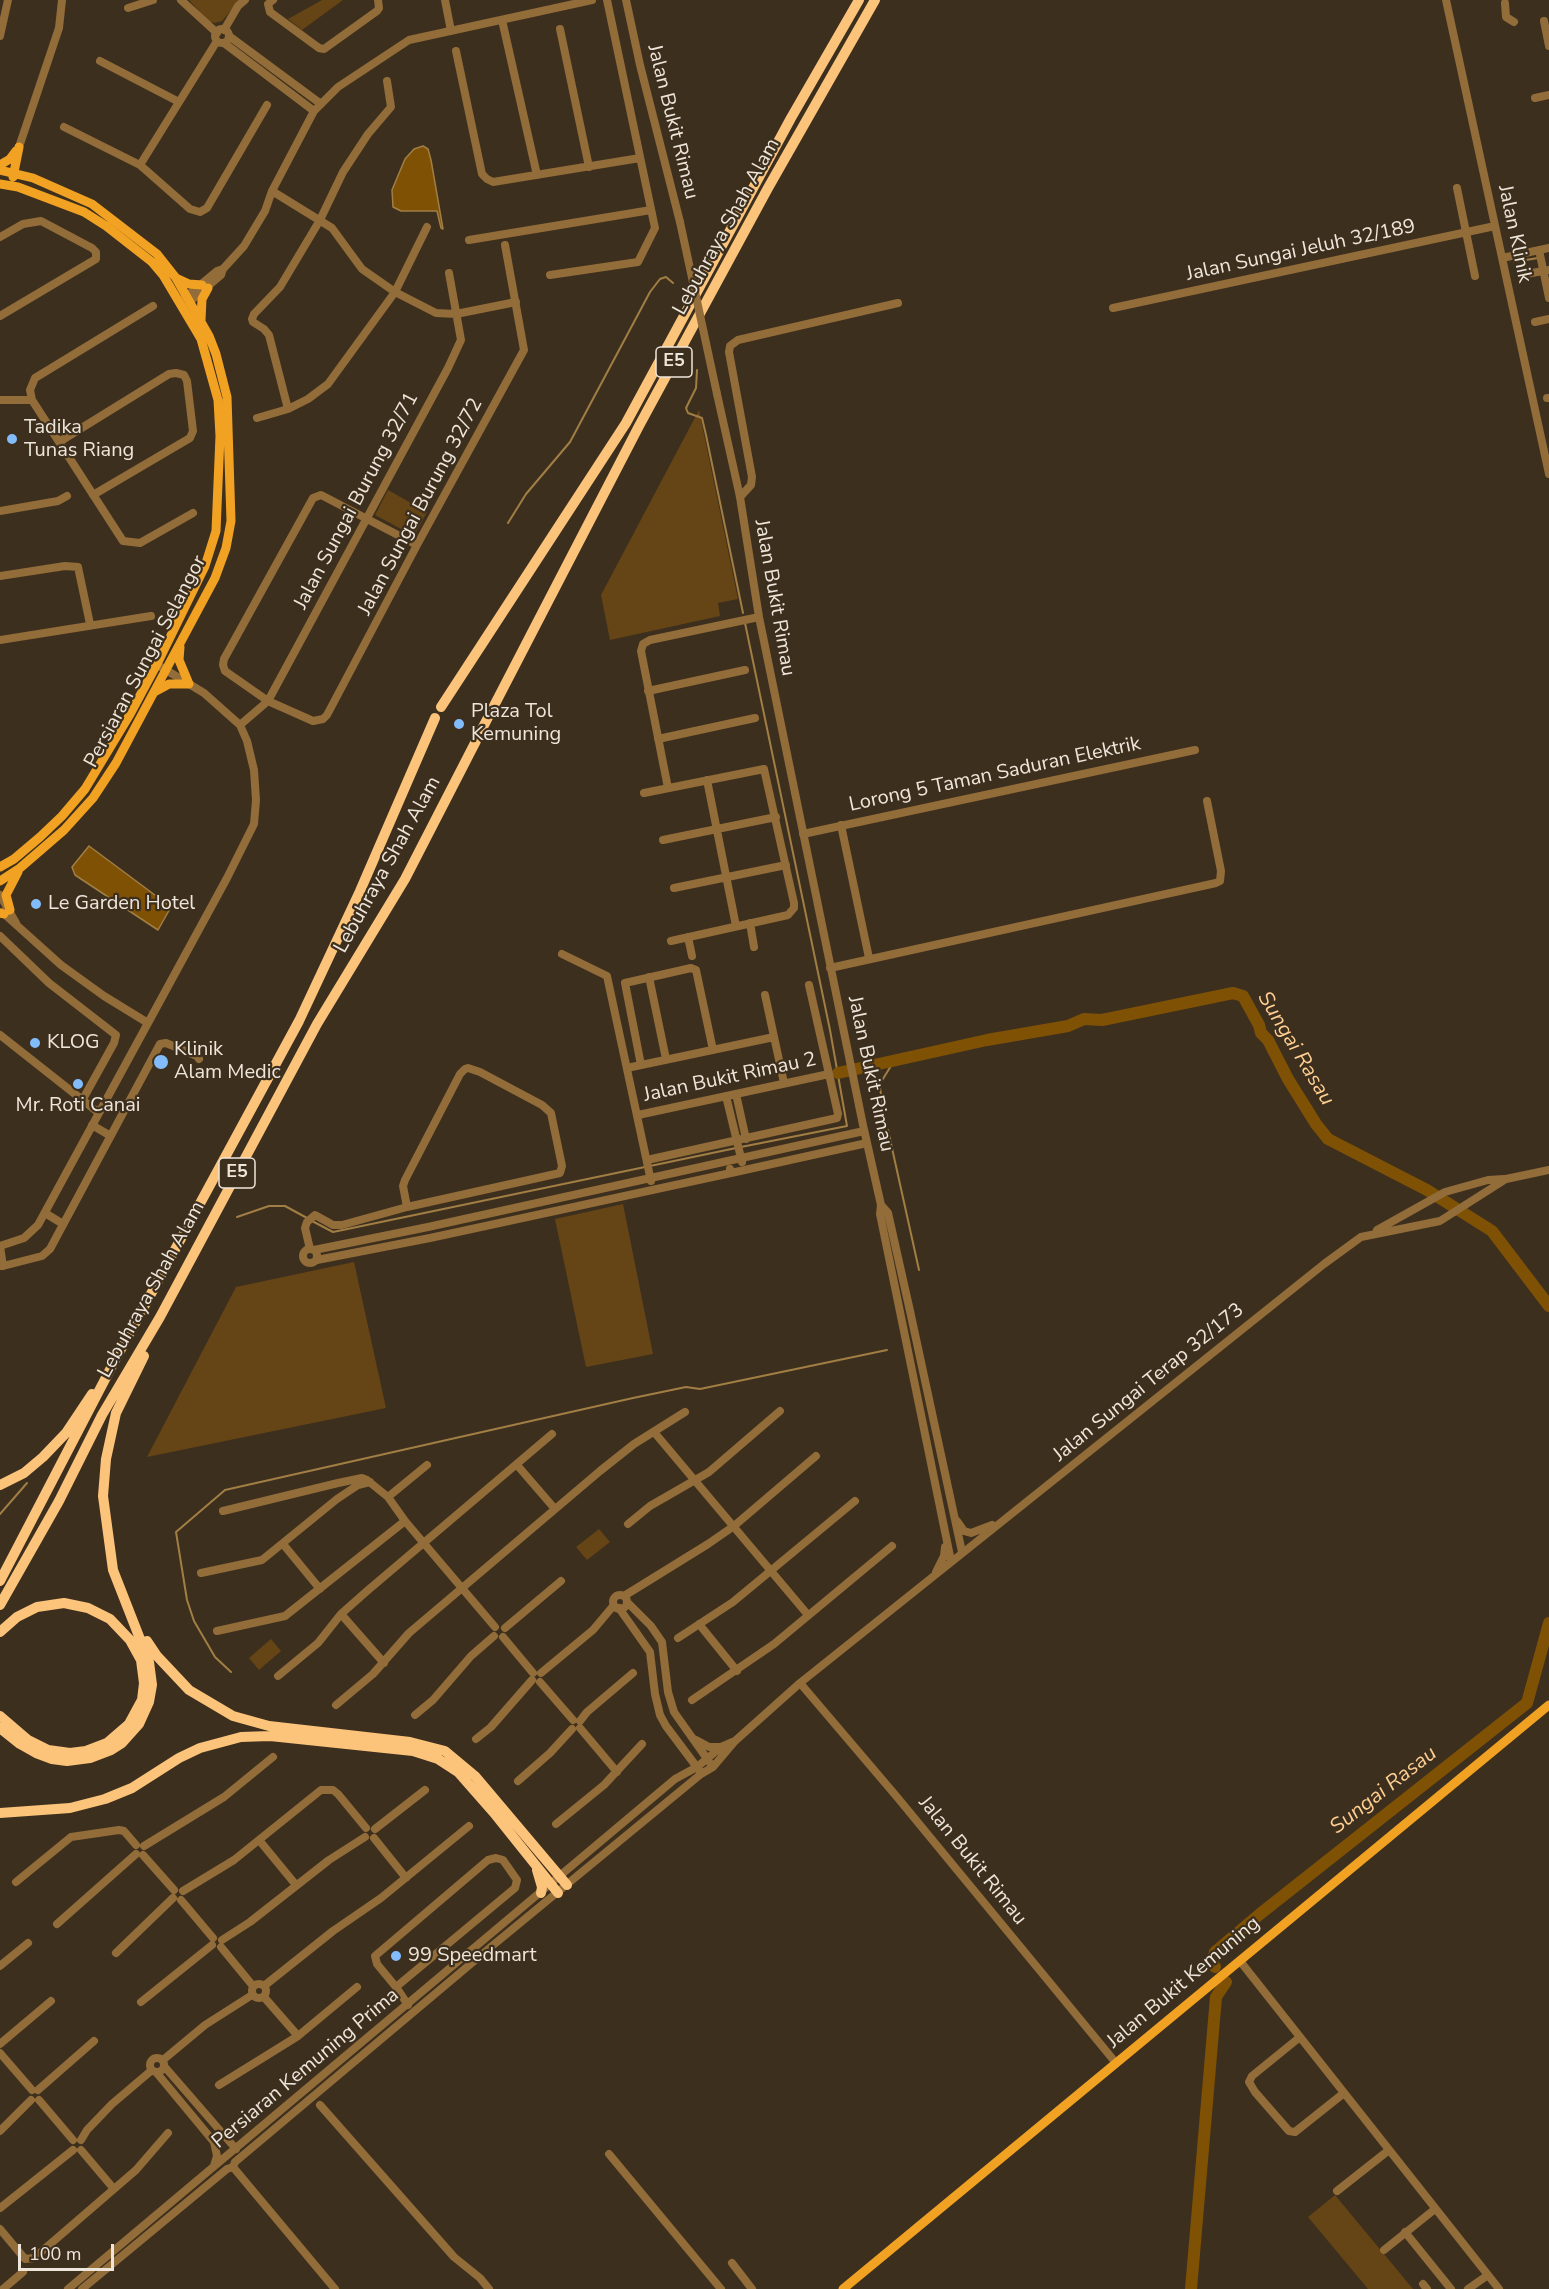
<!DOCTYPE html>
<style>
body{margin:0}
#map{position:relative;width:1549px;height:2289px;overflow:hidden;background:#3d2f1e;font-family:"Nunito Sans",sans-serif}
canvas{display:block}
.scale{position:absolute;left:18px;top:2244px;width:96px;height:27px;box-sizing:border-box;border:3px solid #efe6db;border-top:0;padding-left:8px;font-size:18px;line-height:21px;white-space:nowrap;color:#efe6db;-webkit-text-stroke:4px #3d2f1e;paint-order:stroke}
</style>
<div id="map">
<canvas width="1549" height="2289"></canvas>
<div class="scale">100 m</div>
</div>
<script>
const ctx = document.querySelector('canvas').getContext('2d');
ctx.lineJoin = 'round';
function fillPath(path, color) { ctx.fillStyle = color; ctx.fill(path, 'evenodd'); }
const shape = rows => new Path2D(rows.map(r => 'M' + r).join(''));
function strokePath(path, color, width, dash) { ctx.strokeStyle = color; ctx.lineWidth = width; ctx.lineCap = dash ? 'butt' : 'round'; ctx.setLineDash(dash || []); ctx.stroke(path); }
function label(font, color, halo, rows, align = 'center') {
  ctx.font = font + ' "Nunito Sans",sans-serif'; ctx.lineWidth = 4.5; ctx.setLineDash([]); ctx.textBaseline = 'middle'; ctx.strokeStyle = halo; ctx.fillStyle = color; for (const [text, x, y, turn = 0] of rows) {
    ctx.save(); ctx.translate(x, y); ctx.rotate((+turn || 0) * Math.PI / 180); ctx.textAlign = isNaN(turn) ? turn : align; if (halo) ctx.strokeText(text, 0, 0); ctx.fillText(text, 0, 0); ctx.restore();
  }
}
const green = shape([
 [189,0,240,0,222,21,215,23,208,21],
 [322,0,343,0,302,30,288,19],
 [699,410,738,599,718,603,720,616,610,640,601,595],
 [388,490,427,512,414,536,375,515],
 [623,1204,653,1354,586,1367,555,1219],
 [354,1262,386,1408,147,1457,236,1287],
 [599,1529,610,1542,587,1560,576,1547],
 [271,1639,281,1651,259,1670,249,1658],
 [1335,2195,1413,2289,1368,2289,1308,2217]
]);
const water = shape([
 [423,146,428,149,431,160,443,229,441,228,437,211,401,211,393,207,392,190,405,159,414,149,423,146],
 [89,846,171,907,158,930,75,875,72,867,89,846]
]);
const stream = shape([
 [1514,262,1538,258],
 [697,370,696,388,686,408,688,413,702,418,706,435,743,613],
 [508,523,526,494,570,442,650,292,660,279,666,277,673,283],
 [883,1106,880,1088,881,1082,894,1061],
 [888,1130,919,1270],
 [741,1147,847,1126,830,1030,745,623],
 [650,1166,736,1148],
 [237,1217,269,1206,285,1206,307,1218],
 [312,1221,333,1232,645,1167],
 [0,1514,27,1483],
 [231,1672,215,1657,194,1621,187,1600,176,1532,225,1490,633,1398,686,1387,700,1389,887,1350]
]);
const river = shape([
 [838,1073,987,1040,1068,1026,1084,1019,1102,1020,1233,993,1243,996,1259,1025,1261,1033,1268,1040,1288,1079,1316,1124,1328,1139,1427,1190,1492,1231,1549,1306],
 [1215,1967,1212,1962,1215,1952,1260,1914,1527,1703,1549,1623],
 [1191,2289,1216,1997,1226,1982]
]);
const minor = shape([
 [181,0,217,33],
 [273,0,268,4,270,12,319,48,324,49,377,11,379,8,378,0],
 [445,0,451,31],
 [626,0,640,65,680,222],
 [1446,0,1549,474],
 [1505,3,1506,17,1514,22],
 [128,8,153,0],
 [502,20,537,175],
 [1544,21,1549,46],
 [560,29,589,167],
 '215 36a7 7 0 1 1 14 0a7 7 0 1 1-14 0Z',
 [224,30,238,6,245,0],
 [0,36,8,0],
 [229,36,321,104],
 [224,43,314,111],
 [456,51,482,174,487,179,493,182,640,158],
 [100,61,179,102],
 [1535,98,1549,95],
 [64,127,140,165,190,209,200,212,207,208,267,105],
 [19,147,59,28,62,0],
 [140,165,217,41],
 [1457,188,1475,276],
 [272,191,332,228,362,269,395,292,436,313,456,314,516,302],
 [0,237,23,224,41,221,92,248,96,252,96,259,0,316],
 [469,240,651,210],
 [1539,250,1549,298],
 [1502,258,1549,248],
 [550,275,638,262,655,228,607,0],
 [1521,275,1549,270],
 [182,300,217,271,223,269],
 [187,304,221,275,223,269,244,246,265,211,272,191,314,111,338,87,409,40,592,0],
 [153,306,35,378,30,390,32,400,123,541,140,543,193,513],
 [1113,308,1495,226],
 [1535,322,1549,319],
 [717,394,740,497,759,617,863,1125,881,1205,880,1214,951,1561],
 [1547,398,1549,398],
 [0,400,32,400],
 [288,409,269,335,264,329,253,322,252,319,254,314,280,287,320,220,343,172,368,134,391,107,387,81],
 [257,418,288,409,308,399,328,384,395,292,427,227],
 [59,442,169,374,176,373,184,375,187,381,193,431,190,438,93,495],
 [740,497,751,485,752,477,729,352,730,346,738,340,898,303],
 [0,511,58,501,67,496],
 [417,545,325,497,321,495,313,498,224,659,223,665,225,671,268,701,313,721,323,719,327,715,417,545,524,350,505,245],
 [0,576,65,566,78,567,90,624],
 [0,640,151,616],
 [648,691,745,670],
 [240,725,268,701,448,368,461,340,449,273],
 [658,739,755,718],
 [707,780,736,926],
 [668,788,641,651,643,644,650,640,759,617],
 [644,793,764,769,794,903,794,908,788,915,671,941],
 [841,825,869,958],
 [803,834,1195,750],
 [663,840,776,817],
 [674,888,786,865],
 [0,895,16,923],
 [2,912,61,965,104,996,148,1023],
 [750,923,754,947],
 [0,936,49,983,116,1035,114,1043,83,1099],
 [688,937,692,956],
 [562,954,607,976,651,1181],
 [830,968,1216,883,1220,881,1221,871,1207,801],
 [649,977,666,1059],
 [765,995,784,1083],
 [0,1035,99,1113],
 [641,1065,625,983,691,968,696,970,713,1050],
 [627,1068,774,1037],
 [736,1094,746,1139],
 [726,1096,742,1162],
 [638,1115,829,1074],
 [92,1125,109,1135],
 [647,1160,837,1118,838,1114,809,985],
 [730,1169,731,1173,867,1143],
 [881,1205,888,1213,910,1311,962,1552],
 [45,1213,63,1224],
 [1377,1230,1445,1192,1488,1180,1504,1179],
 [0,1246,24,1238,38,1225,227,878,254,824,256,800,254,770,247,741,240,725,204,693,161,667],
 '303 1256a7 7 0 1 1 14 0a7 7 0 1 1-14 0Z',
 [310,1249,305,1228,307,1222,315,1215,333,1225,342,1225,407,1207,560,1173,562,1166,551,1113,542,1105,480,1072,468,1068,465,1069,460,1074,405,1180,403,1186,407,1207],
 [314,1250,428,1227,864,1131],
 [317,1260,430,1238,731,1173],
 [0,1266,3,1266,0,1246],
 [3,1266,42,1256,50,1249,160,1044,166,1043,197,1056,199,1059],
 [654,1432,808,1615],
 [517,1465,555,1509],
 [388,1497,427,1465],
 [223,1511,338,1483,362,1478,367,1480,388,1497,405,1521,495,1627],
 [957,1521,964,1531,971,1533,992,1525],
 [628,1524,650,1506,709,1472,780,1411],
 [283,1544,320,1589],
 [936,1572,944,1556,945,1547],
 [201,1573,262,1560,337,1499,358,1485,370,1482],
 '613 1602a7 7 0 1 1 14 0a7 7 0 1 1-14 0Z',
 [624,1596,708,1544,734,1526,816,1456],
 [627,1602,651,1626,662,1642,668,1692,674,1712,710,1763],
 [619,1608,650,1652,655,1694,660,1715,666,1726,699,1770],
 [341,1614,384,1663],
 [699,1624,737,1671],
 [505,1628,561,1581],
 [217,1631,285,1616,405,1521],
 [503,1637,533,1673],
 [678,1638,733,1602,855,1501],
 [541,1673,593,1630,614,1605],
 [278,1676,318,1643,341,1614,367,1591,552,1434],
 [540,1682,573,1720],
 [800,1683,897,1797,1116,2063],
 [692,1700,774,1644,892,1546],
 [336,1705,373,1674,409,1633,600,1471,634,1444,685,1412],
 [415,1715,433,1700,471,1656,494,1636],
 [580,1721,587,1712,633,1673],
 [580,1728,617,1772],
 [476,1739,491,1727,532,1680],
 [696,1740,709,1747,721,1747],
 [518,1781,550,1753,572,1729],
 [556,1824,604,1785,642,1744],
 [375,1829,425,1790],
 [374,1838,406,1878],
 [259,1840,296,1885],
 [144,1846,224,1797,273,1757],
 [143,1855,174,1890],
 [16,1882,71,1837,119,1830,124,1831,136,1845],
 [183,1891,234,1860,321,1790,333,1790,338,1794,366,1828],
 [181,1900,213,1938],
 [57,1924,136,1854],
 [222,1940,250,1922,329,1860,365,1837],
 [221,1947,253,1986],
 [116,1953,173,1898],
 [1240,1961,1499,2289],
 [0,1966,28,1943],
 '252 1991a7 7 0 1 1 14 0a7 7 0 1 1-14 0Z',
 [264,1986,333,1931,381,1898,469,1826],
 [396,1987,377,1964,375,1956,488,1860,496,1858,503,1860,517,1880,515,1888,396,1987,408,2005],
 [264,1997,298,2036],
 [141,2002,212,1945],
 [1300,2037,1252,2076,1249,2082,1255,2092,1289,2131,1295,2132,1344,2093],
 [0,2044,51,2001],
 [0,2053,32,2090],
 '150 2065a7 7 0 1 1 14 0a7 7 0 1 1-14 0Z',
 [163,2060,205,2025,252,1995],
 [164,2066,236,2149],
 [156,2072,214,2142,217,2156,214,2166],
 [219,2085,298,2036,357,1987],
 [38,2090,94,2041],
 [39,2100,73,2140],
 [320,2105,454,2257,480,2278,489,2289],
 [0,2131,31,2100],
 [81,2140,87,2130,112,2104,152,2070],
 [81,2150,114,2189],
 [609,2154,721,2289],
 [233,2167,335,2289],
 [1337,2191,1389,2150],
 [0,2208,73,2150],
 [0,2229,25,2259,34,2258,136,2170,168,2133],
 [1405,2232,1451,2289],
 [1384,2250,1435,2209],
 [732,2263,752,2289],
 [1423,2284,1427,2289],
 [3,2289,23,2272],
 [68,2289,675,1779,697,1767,721,1747,735,1741],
 [82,2289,227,2169,233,2167,235,2162,492,1946,701,1774,713,1767,735,1741,800,1683,1324,1264,1361,1237,1440,1221,1506,1179,1549,1170],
 [1468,2289,1488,2275]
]);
const major = shape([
 [0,165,10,159,16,151],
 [0,170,33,178,92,204,157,254,176,278,209,336,216,354,227,397,231,521,226,548,215,578,116,763,93,798,64,830,20,868,0,881],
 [13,177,19,147],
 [0,184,18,187,84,212,106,226,152,262,163,275,201,339,218,400,220,436,216,531,205,566,157,664,129,716,85,789,62,816,40,837,14,859,0,867],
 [176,278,189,284,202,285],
 [201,320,202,299,208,288],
 [156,691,169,684,189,684,179,660,180,647],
 [10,910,6,895,18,872],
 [0,913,4,914],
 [843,2289,1549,1705]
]);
const highway = shape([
 [441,707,626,423,791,118,859,0],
 [482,729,639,426,768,188,875,0],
 [0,1485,24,1473,43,1457,66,1433,92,1394],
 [0,1581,114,1362,299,1021,360,891,435,718],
 [0,1605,59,1501,102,1415,160,1317,317,1024,405,879,476,741],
 [0,1632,17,1617,37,1607,64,1603,88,1608,110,1619,130,1640,141,1660,144,1683,142,1700,129,1724,107,1743,86,1751,70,1753,48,1750,28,1740,0,1716],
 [147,1641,157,1656,189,1690,233,1716,269,1726,410,1742,445,1751,475,1776,567,1885],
 [0,1728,20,1744,36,1753,52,1759,67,1761,90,1758,111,1750,122,1743,139,1724,149,1702,152,1685,149,1662,113,1570,103,1496,106,1459,116,1413,144,1356],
 [0,1813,70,1808,105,1799,132,1788,179,1758,200,1748,241,1737,270,1736,413,1751,438,1759,458,1772,494,1813,558,1893],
 [537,1870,542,1887,541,1893]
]);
const minorBridge = shape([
 [680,222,717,394]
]);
const markers = [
 [12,439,6,"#83bcfb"],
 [459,724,6,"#83bcfb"],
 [36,904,6,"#83bcfb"],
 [35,1043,6,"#83bcfb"],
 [161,1062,8,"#83bcfb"],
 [78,1084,6,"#83bcfb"],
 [396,1956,6,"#83bcfb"]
];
const shields = [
 [674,362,36],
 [237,1173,36]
];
const shieldNames = [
 ["E5",674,362],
 ["E5",237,1173]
];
const streetNames = [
 ["Jalan Bukit Rimau",672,122,76],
 ["Lebuhraya Shah Alam",727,227,-61],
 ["Jalan Klinik",1514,234,78],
 ["Jalan Sungai Jeluh 32/189",1301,251,-12],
 ["Jalan Sungai Burung 32/71",357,501,-62],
 ["Jalan Sungai Burung 32/72",421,507,-62],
 ["Jalan Bukit Rimau",774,598,80],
 ["Persiaran Sungai Selangor",146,662,-62],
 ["Lorong 5 Taman Saduran Elektrik",995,775,-12],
 ["Lebuhraya Shah Alam",388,865,-61],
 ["Jalan Bukit Rimau",870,1074,78],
 ["Jalan Bukit Rimau 2",730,1078,-12],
 ["Lebuhraya Shah Alam",152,1290,-61],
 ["Jalan Sungai Terap 32/173",1149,1383,-39],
 ["Jalan Bukit Rimau",972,1861,51],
 ["Jalan Bukit Kemuning",1184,1983,-40],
 ["Persiaran Kemuning Prima",306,2069,-40]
];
const poiNames = [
 ["Tadika",24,428],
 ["Tunas Riang",24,451],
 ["Plaza Tol",471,712],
 ["Kemuning",471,735],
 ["Le Garden Hotel",48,904],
 ["KLOG",47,1043],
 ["Klinik",174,1050],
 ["Alam Medic",174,1073],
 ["Mr. Roti Canai",78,1106,"center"],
 ["99 Speedmart",408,1956]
];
const waterNames = [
 ["Sungai Rasau",1295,1049,59],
 ["Sungai Rasau",1384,1791,-38]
];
fillPath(green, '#654415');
fillPath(water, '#7f5104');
strokePath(water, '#a17e44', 1.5);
strokePath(stream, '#a17e44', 2);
strokePath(river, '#7f5104', 12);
strokePath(minor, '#926c39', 8);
strokePath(major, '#f2a222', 9);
strokePath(highway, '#fcc37a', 10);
strokePath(minorBridge, '#926c39', 8);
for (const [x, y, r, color] of markers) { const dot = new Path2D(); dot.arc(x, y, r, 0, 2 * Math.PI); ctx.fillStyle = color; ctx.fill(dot); strokePath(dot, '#3d2f1e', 2); }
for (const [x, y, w] of shields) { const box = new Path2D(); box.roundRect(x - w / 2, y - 15, w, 30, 4.5); ctx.fillStyle = '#3d2f1e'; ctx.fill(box); strokePath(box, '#efe6db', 1.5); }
label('bold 18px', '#efe6db', null, shieldNames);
label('20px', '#efe6db', '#3d2f1e', streetNames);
label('20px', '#efe6db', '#3d2f1e', poiNames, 'left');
label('italic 21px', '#fece92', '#3d2f1e', waterNames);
</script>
